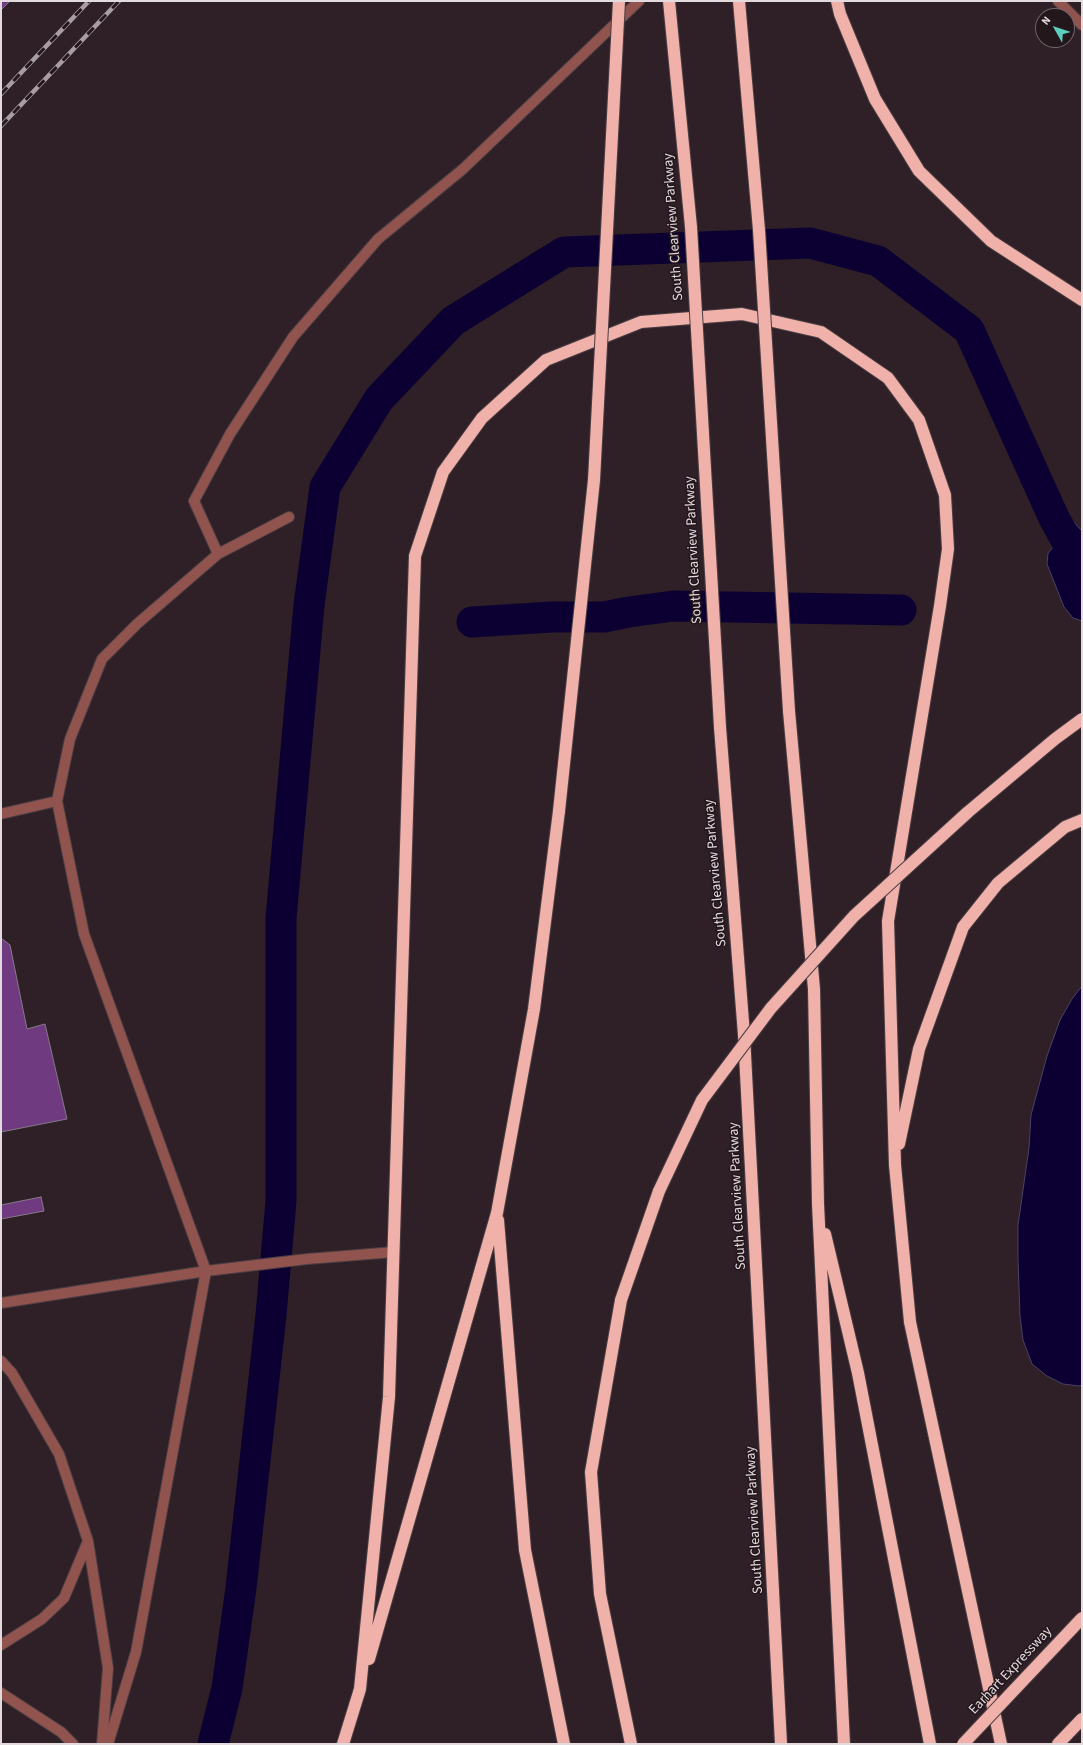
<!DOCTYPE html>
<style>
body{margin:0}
#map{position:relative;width:1083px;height:1745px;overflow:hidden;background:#2e2026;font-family:"Source Sans 3",sans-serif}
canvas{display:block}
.frame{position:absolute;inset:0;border:2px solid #e3dade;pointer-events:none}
.north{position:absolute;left:1035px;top:8px;width:40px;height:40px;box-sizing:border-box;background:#24171c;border:1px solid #70656a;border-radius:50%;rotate:309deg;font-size:11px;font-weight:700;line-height:16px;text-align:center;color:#e3dade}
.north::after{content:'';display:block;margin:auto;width:14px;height:18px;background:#5bcebc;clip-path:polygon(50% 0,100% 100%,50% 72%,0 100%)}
</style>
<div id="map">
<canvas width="1083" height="1745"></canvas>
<div class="frame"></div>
<div class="north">N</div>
</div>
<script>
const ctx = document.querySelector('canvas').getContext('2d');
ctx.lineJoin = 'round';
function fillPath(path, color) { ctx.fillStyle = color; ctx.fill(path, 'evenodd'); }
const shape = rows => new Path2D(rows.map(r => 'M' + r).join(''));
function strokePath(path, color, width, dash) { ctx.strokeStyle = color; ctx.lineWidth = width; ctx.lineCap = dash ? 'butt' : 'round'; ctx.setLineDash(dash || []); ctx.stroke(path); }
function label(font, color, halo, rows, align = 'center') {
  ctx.font = font + ' "Source Sans 3",sans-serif'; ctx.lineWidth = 3; ctx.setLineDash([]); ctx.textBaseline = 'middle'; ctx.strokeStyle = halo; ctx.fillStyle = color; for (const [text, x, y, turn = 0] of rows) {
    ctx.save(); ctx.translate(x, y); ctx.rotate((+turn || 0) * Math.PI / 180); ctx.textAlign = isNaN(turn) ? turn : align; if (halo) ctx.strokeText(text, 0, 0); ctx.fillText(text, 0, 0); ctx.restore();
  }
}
const water = shape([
 [1061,512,1070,518,1082,531,1082,621,1073,618,1064,607,1047,564,1048,553,1055,545,1043,518,1061,512],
 [1082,986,1082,1385,1079,1386,1063,1384,1047,1376,1032,1364,1023,1340,1020,1316,1018,1259,1018,1225,1029,1148,1031,1115,1047,1056,1060,1020,1072,999,1082,986]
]);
const stream = shape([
 [651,617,651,609],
 [636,619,637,611]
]);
const canal = shape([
 [472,622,552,617,604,617,629,612,673,606,901,610],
 [213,1744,227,1688,241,1588,271,1315,281,1201,281,918,309,605,325,487,379,399,453,321,564,252,810,243,878,261,969,330,1054,518,1082,569]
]);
const building = shape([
 [1,1,10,1,1,10,1,1],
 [1,938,10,945,27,1029,45,1024,67,1119,1,1132,1,938],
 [41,1197,44,1211,1,1219,1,1205,41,1197]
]);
const minor = shape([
 [1058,1,1082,25],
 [218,554,194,501,230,434,293,337,378,239,463,169,639,1],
 [57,801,84,934,206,1271,136,1652,108,1744],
 [1,814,57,801,70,739,102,659,137,624,218,554,289,517],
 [1,1303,206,1271,307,1259,394,1252],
 [1,1361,12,1373,59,1454,88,1541,64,1598,42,1619,1,1645],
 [88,1541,108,1668,102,1744],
 [1,1693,61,1732,73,1744]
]);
const highway = shape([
 [837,1,840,14,875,99,919,171,991,241,1082,300],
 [789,711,814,989,818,1204,844,1744],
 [720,727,744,1035,781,1744],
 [899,1144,919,1049,963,927,998,883,1065,827,1082,820],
 [498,1220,525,1550,564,1744],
 [825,1234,858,1373,930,1744],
 [369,1659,497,1213,534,1009,559,811],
 [343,1744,360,1689,389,1397,415,556,443,472,482,418,546,360,641,322,742,314,821,332,888,378,919,420,945,495,948,549,940,606,888,921,895,1165,910,1322,1001,1744],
 [631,1744,600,1594,591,1472,621,1300,659,1191],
 [1058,1744,1082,1719]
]);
const rail = shape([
 [1,94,89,1],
 [1,126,119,1]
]);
const highwayBridge = shape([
 [669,1,691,227,720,727],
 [739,1,759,230,789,711],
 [559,811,594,480,619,1],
 [659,1191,702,1100,771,1008,854,916,968,812,1055,739,1082,719],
 [963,1744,1082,1618]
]);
const streetNames = [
 ["South Clearview Parkway",674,227,-94],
 ["South Clearview Parkway",694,550,-93],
 ["South Clearview Parkway",716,873,-95],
 ["South Clearview Parkway",738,1196,-93],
 ["South Clearview Parkway",755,1520,-93],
 ["Earhart Expressway",1011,1671,-47]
];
fillPath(water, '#0c0033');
strokePath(water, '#4c4166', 1);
strokePath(stream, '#4c4166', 9);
strokePath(canal, '#0c0033', 31);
fillPath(building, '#703a81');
strokePath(building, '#847a87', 1);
strokePath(minor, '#4b3e43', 12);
strokePath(highway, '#4b3e43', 14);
strokePath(minor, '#90534e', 10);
strokePath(highway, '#efb1aa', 12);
strokePath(rail, '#a89da2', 4.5);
strokePath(rail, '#24171c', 3, [9]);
strokePath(highwayBridge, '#4b3e43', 14, []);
strokePath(highwayBridge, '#efb1aa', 12);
label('14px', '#e3dade', '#24171c', streetNames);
</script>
